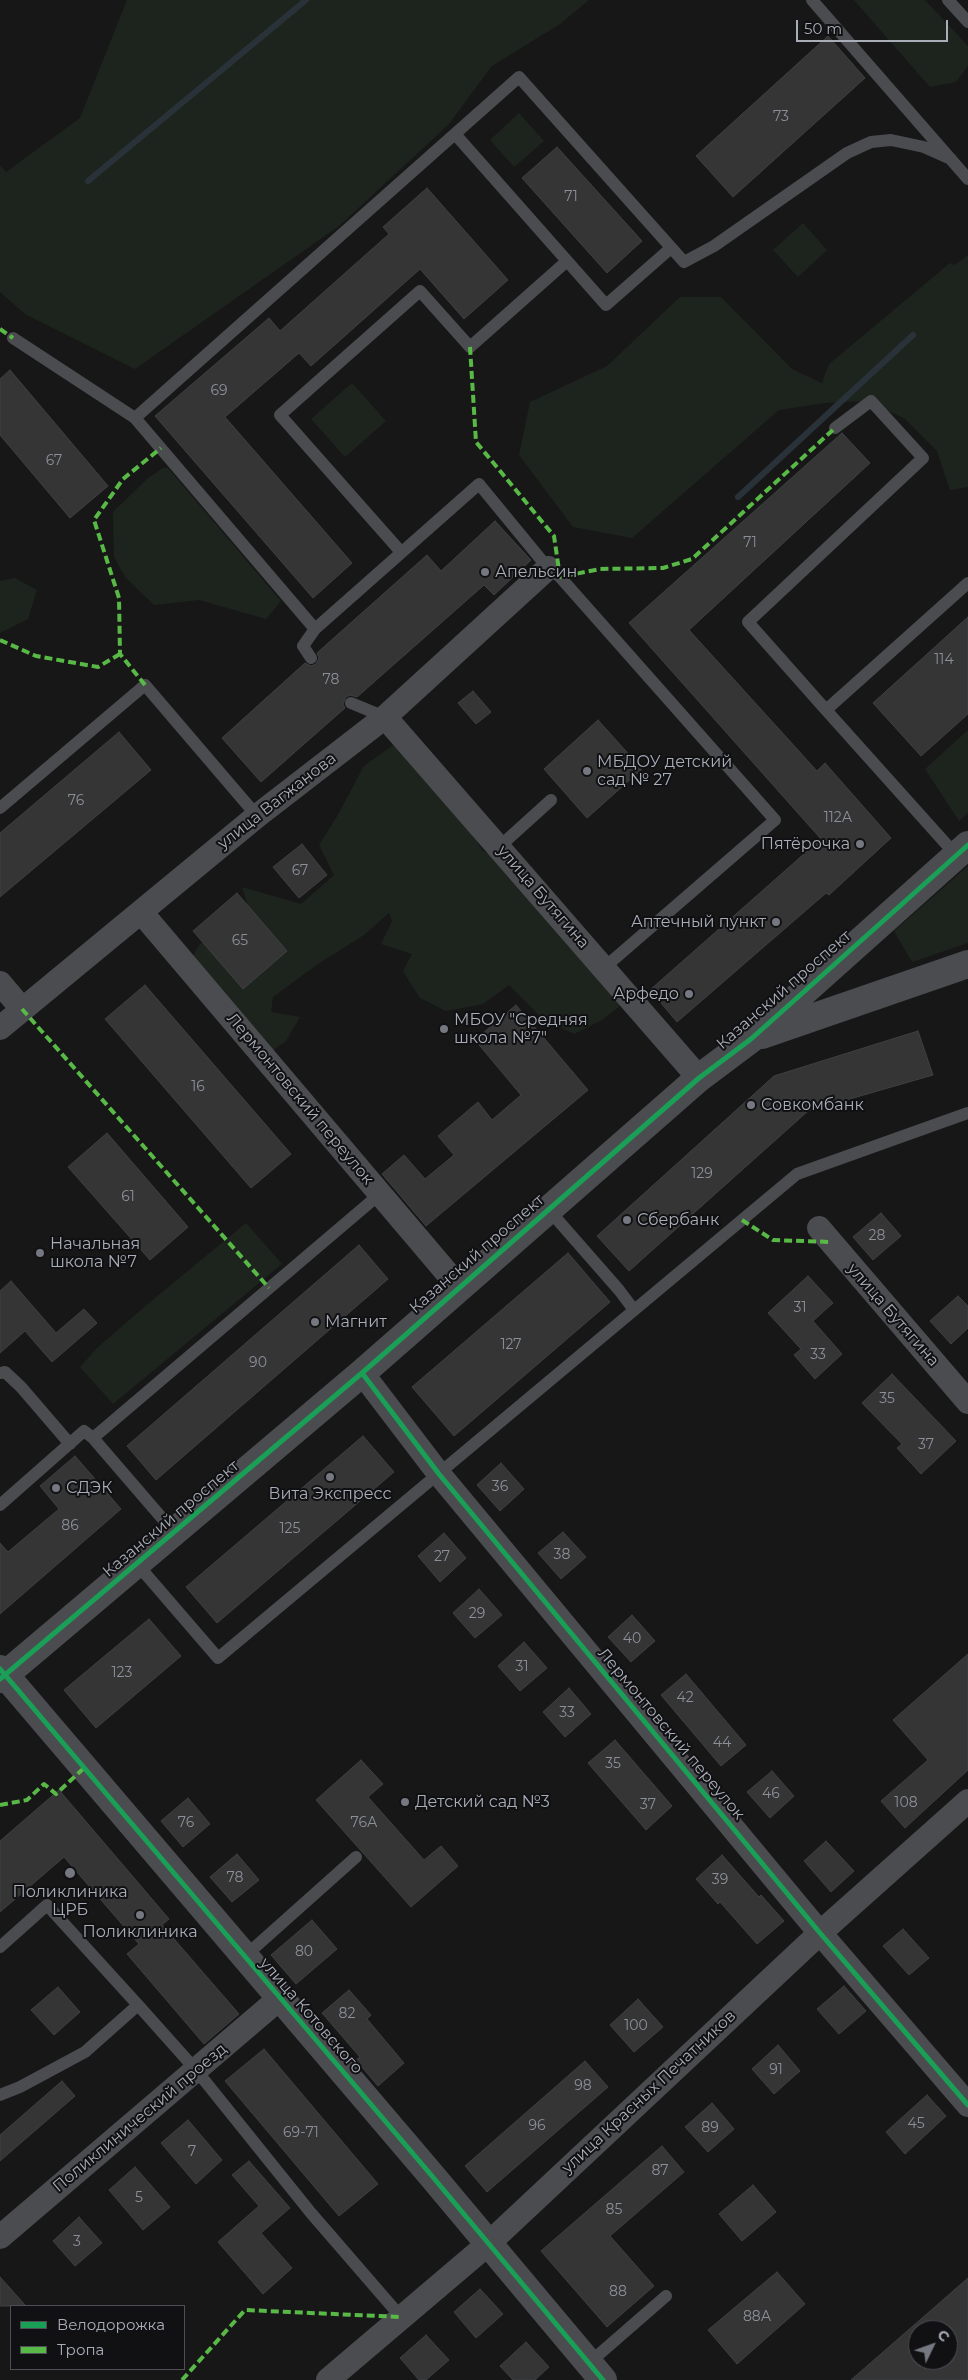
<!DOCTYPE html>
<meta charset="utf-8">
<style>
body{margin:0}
#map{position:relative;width:968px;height:2380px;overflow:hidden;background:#171717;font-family:Montserrat,sans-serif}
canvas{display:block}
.legend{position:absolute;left:10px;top:2305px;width:175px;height:65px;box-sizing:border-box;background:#111113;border:1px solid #4d4f55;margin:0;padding:6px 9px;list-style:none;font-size:15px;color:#a8adb8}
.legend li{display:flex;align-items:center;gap:10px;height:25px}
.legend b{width:25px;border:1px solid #4d4f55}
.north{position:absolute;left:908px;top:2320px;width:50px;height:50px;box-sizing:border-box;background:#111113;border:1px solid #4d4f55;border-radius:50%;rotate:48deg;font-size:14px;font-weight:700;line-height:20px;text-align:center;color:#a8adb8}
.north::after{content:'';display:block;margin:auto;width:18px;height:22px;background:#757880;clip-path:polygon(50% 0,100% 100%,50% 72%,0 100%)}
.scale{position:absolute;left:796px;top:20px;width:152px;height:22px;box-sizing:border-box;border:2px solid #a8adb8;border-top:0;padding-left:6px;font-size:15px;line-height:18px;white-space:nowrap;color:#a8adb8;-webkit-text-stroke:4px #111113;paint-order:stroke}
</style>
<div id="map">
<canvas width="968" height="2380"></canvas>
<ul class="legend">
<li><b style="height:6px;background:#1a9f57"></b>Велодорожка</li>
<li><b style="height:6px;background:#58b947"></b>Тропа</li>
</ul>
<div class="north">С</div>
<div class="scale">50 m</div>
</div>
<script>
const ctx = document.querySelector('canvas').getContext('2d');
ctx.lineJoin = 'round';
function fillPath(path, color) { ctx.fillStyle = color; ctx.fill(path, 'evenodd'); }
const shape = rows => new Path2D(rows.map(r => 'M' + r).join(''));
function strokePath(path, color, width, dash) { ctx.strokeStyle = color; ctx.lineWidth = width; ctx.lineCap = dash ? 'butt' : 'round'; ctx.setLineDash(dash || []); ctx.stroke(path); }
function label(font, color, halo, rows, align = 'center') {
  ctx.font = font + ' Montserrat,sans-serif'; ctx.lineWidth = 4; ctx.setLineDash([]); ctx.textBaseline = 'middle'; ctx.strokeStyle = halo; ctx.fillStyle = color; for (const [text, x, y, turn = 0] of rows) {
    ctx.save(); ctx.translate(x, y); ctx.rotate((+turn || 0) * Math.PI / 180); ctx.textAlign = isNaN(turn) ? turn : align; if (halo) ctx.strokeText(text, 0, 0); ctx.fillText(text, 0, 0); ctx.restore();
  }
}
const green = shape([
 [127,0,589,0,560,24,492,66,448,125,339,226,135,369,25,314,0,292,0,165,6,172,80,118],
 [854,0,925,0,968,46,968,66,956,82,930,87],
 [519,113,544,141,514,167,490,140],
 [803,223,827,250,798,277,773,250],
 [968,255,968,487,950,490,937,451,904,418,865,401,825,403,779,410,632,538,573,527,519,455,530,402,607,366,680,297,721,297,792,369,822,383,829,364,950,263,955,265],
 [352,383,386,421,345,457,311,419],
 [163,468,168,468,281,601,266,619,199,600,154,605,125,577,114,557,113,512,147,479],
 [15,578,37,590,28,619,0,633,0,581],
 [968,730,968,813,959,821,925,769],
 [393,745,408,750,454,804,482,850,502,862,621,1005,602,1020,574,1034,542,1018,509,985,483,1004,446,1011,420,998,403,971,412,954,381,944,392,921,389,913,364,935,321,962,273,997,271,1012,300,1017,286,1041,266,1055,189,963,200,944,232,928,250,912,242,887,301,904,334,875,319,845,339,813,364,766],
 [968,866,968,943,912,962,894,931],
 [246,1223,282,1264,113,1404,80,1367,97,1348,149,1303]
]);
const stream = shape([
 [88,181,306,0],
 [738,497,913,335]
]);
const building = shape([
 [828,36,865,78,733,197,696,156,828,36],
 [557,147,642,241,607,273,522,178,557,147],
 [427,188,508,280,464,319,420,269,311,366,299,353,225,417,352,563,313,598,155,416,269,318,280,331,389,234,383,227,427,188],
 [10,370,108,486,70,518,0,435,0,379,10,370],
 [842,433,870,463,689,630,817,771,825,763,891,838,829,895,826,893,677,1022,650,990,821,839,629,623,842,433],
 [495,521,531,560,494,595,484,585,357,697,350,695,346,697,343,704,345,708,261,782,222,738,305,663,311,666,316,664,319,658,317,653,427,555,441,571,495,521],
 [968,617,968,714,921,756,873,703,968,617],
 [473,691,491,712,476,724,458,703,473,691],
 [598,720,642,769,587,818,544,769,598,720],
 [119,732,151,770,0,897,0,833,119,732],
 [302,844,327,875,299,898,273,867,302,844],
 [237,893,287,951,243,989,193,931,237,893],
 [145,985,291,1154,251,1188,105,1019,145,985],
 [516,1005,588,1090,426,1226,382,1174,404,1155,425,1179,454,1155,438,1136,478,1102,492,1120,521,1095,475,1040,516,1005],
 [918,1031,933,1075,808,1111,629,1271,597,1236,774,1076,918,1031],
 [107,1133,188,1227,150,1260,68,1167,107,1133],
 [881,1213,901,1236,873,1260,853,1237,881,1213],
 [359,1245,388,1279,156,1480,127,1446,359,1245],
 [568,1253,610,1302,454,1436,412,1387,568,1253],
 [808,1276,833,1303,813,1321,842,1354,815,1379,794,1355,801,1349,768,1313,808,1276],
 [11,1281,56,1333,84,1309,97,1323,52,1362,25,1331,0,1353,0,1291,11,1281],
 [958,1296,968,1306,968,1328,951,1344,930,1321,958,1296],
 [892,1374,956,1441,921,1474,897,1448,902,1444,862,1403,892,1374],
 [363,1436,394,1472,217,1623,186,1587,363,1436],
 [75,1456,121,1509,0,1614,0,1543,8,1552,59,1509,40,1486,75,1456],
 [501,1463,524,1489,500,1511,477,1485,501,1463],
 [563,1532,586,1557,561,1579,538,1553,563,1532],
 [444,1533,466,1558,440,1582,418,1556,444,1533],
 [479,1589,502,1615,475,1638,453,1613,479,1589],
 [632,1615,655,1641,631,1662,608,1637,632,1615],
 [149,1619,181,1656,96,1728,64,1690,149,1619],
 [524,1642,547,1668,520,1691,498,1666,524,1642],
 [968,1654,968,1770,905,1828,881,1801,928,1760,893,1720,968,1654],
 [686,1674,746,1745,721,1766,661,1695,686,1674],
 [569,1688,591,1714,565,1737,543,1712,569,1688],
 [615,1740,672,1806,646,1830,588,1763,615,1740],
 [361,1760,383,1784,368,1797,424,1860,441,1846,458,1866,411,1907,316,1800,361,1760],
 [772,1771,794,1796,770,1818,747,1792,772,1771],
 [59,1790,169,1919,162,1925,239,2014,204,2044,127,1954,139,1944,64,1857,0,1912,0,1841,59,1790],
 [188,1798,210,1824,183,1847,161,1821,188,1798],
 [826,1841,854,1871,831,1892,804,1861,826,1841],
 [237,1854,259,1880,232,1902,210,1877,237,1854],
 [722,1855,759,1897,761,1895,784,1921,757,1944,720,1902,718,1904,696,1879,722,1855],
 [312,1920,337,1949,296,1984,271,1955,312,1920],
 [903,1929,929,1958,909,1975,883,1946,903,1929],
 [844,1986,866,2011,839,2034,817,2009,844,1986],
 [58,1987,80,2012,54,2035,31,2010,58,1987],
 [349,1990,371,2015,367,2019,404,2063,378,2086,356,2060,360,2057,322,2013,349,1990],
 [638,1999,663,2027,634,2052,610,2025,638,1999],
 [778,2045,800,2071,774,2094,752,2069,778,2045],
 [264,2049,378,2184,339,2216,225,2081,264,2049],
 [585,2061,608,2087,487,2192,465,2166,585,2061],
 [62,2081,75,2096,0,2161,0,2135,62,2081],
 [927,2095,946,2116,905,2154,886,2132,927,2095],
 [712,2103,734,2129,708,2152,685,2127,712,2103],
 [188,2120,222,2160,196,2184,161,2143,188,2120],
 [662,2146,684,2172,610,2236,654,2286,607,2327,541,2251,662,2146],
 [249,2161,290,2208,261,2233,292,2268,263,2294,218,2242,259,2206,232,2175,249,2161],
 [135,2167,170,2207,143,2230,109,2190,135,2167],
 [753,2185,776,2212,742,2241,719,2214,753,2185],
 [79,2217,102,2243,75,2266,53,2241,79,2217],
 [777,2272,805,2304,737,2364,708,2330,777,2272],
 [0,2277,26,2306,0,2306,0,2277],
 [968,2278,968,2380,851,2380,968,2278],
 [918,2330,948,2330,948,2360,918,2360,918,2330],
 [480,2289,503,2314,476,2338,454,2312,480,2289],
 [426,2335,449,2360,426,2380,419,2380,400,2358,426,2335],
 [526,2342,549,2367,535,2380,513,2380,500,2366,526,2342]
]);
const service = shape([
 [812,0,968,179],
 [948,0,968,22],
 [455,134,606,305,671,248],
 [13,338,135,418,315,629],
 [135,418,519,77,684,262,714,246,847,153,871,142,891,140,924,147,951,159],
 [401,552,280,415,420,291,470,347,567,261],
 [311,658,303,646,315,629,479,484,548,568,560,577,775,820,605,967],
 [351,703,385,717],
 [826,710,748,622,923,458,871,401,835,428],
 [0,808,145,685,257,816],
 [499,847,551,800],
 [956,855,826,710,968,583],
 [548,1209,619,1290,634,1310],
 [0,1373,5,1372,21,1387,70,1444],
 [93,1438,381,1193],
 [0,1505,84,1431,93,1438,174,1532],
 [137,1564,218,1658,797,1174,968,1113],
 [0,1947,47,1905,138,2005],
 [244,1957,356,1857],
 [0,2095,20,2087,85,2052,138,2005,196,2070,311,2213,401,2317],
 [589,2363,666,2296]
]);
const minor = shape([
 [385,717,699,1078],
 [141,912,459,1287],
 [0,983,22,1009],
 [0,1028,257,816,385,717,548,568],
 [819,1228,968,1402],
 [362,1373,439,1474,820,1933,968,2105],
 [0,2237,280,1998],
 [328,2380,488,2244,820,1933,968,1801]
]);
const tertiary = shape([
 [762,1035,968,964],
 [0,1669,432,2176,603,2380],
 [0,1679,362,1373,699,1078,751,1039,968,845]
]);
const quiet = shape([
 [0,329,13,338],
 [470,347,476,442,554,536,560,577,600,569,663,568,692,559,835,428],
 [0,640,36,656,98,667,120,654],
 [145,685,120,654,119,598,94,520,123,479,161,448],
 [22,1009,269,1288],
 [742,1220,773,1240,831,1242],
 [0,1805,27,1800,44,1784,56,1794,84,1768],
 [182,2380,245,2310,401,2317]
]);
const cycleway = shape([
 [362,1373,439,1474,820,1933,968,2105],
 [0,1669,432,2176,603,2380],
 [0,1679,362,1373,699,1078,751,1039,968,845]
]);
const markers = [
 [485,572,5,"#757880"],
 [587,771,5,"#757880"],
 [860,844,5,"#757880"],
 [776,922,5,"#757880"],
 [689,994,5,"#757880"],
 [444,1029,5,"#757880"],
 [751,1105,5,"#757880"],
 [627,1220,5,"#757880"],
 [40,1253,5,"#757880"],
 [315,1322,5,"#757880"],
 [330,1477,5,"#757880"],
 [56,1488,5,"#757880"],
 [405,1802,5,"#757880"],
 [70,1873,6,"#757880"],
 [140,1915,5,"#757880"]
];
const numberNames = [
 ["73",781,117],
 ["71",571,197],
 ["69",219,391],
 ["67",54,461],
 ["71",750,543],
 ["114",944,660],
 ["78",331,680],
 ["76",76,801],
 ["112А",838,818],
 ["67",300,871],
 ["65",240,941],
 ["16",198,1087],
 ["129",702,1174],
 ["61",128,1197],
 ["28",877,1236],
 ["31",800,1308],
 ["127",511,1345],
 ["33",818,1355],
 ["90",258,1363],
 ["35",887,1399],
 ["37",926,1445],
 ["36",500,1487],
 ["86",70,1526],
 ["125",290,1529],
 ["38",562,1555],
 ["27",442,1557],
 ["29",477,1614],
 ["40",632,1639],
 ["31",522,1667],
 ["123",122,1673],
 ["42",685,1698],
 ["33",567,1713],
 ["44",722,1743],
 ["35",613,1764],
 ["46",771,1794],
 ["108",906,1803],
 ["37",648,1805],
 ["76",186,1823],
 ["76А",364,1823],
 ["78",235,1878],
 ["39",720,1880],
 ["80",304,1952],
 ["82",347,2014],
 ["100",636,2026],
 ["91",776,2070],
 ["98",583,2086],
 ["45",916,2124],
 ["96",537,2126],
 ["89",710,2128],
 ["69-71",301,2133],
 ["7",192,2152],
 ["87",660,2171],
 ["5",139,2198],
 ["85",614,2210],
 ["3",77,2242],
 ["88",618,2292],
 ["88А",757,2317]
];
const poiNames = [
 ["Апельсин",495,572],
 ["МБДОУ детский",597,762],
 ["сад № 27",597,780],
 ["Пятёрочка",850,844,"right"],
 ["Аптечный пункт",766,922,"right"],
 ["Арфедо",679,994,"right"],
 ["МБОУ \"Средняя",454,1020],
 ["школа №7\"",454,1038],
 ["Совкомбанк",761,1105],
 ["Сбербанк",637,1220],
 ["Начальная",50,1244],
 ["школа №7",50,1262],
 ["Магнит",325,1322],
 ["СДЭК",66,1488],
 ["Вита Экспресс",330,1494,"center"],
 ["Детский сад №3",415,1802],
 ["Поликлиника",70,1892,"center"],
 ["ЦРБ",70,1910,"center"],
 ["Поликлиника",140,1932,"center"]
];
const streetNames = [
 ["улица Вагжанова",277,801,-38],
 ["улица Бутягина",543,897,49],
 ["Казанский проспект",784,990,-41],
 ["Лермонтовский переулок",300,1099,50],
 ["Казанский проспект",477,1254,-41],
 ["улица Бутягина",893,1315,49],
 ["Казанский проспект",171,1519,-40],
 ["Лермонтовский переулок",671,1734,50],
 ["улица Котовского",311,2016,49],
 ["улица Красных Печатников",649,2092,-43],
 ["Поликлинический проезд",140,2118,-40]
];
fillPath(green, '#1d241e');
strokePath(stream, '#2a3239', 6);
fillPath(building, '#353536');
strokePath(building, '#3f4043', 1);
strokePath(service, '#4b4c50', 12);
strokePath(minor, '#4b4c50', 24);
strokePath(tertiary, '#4b4c50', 28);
strokePath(quiet, '#58b947', 4, [8, 4]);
strokePath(cycleway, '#1a9f57', 5);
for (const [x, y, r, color] of markers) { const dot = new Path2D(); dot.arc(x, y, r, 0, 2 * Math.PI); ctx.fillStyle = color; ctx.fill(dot); strokePath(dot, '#111113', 2); }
label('14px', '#8b8f98', null, numberNames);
label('16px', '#a8adb8', '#111113', poiNames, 'left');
label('16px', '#a8adb8', '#111113', streetNames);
</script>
